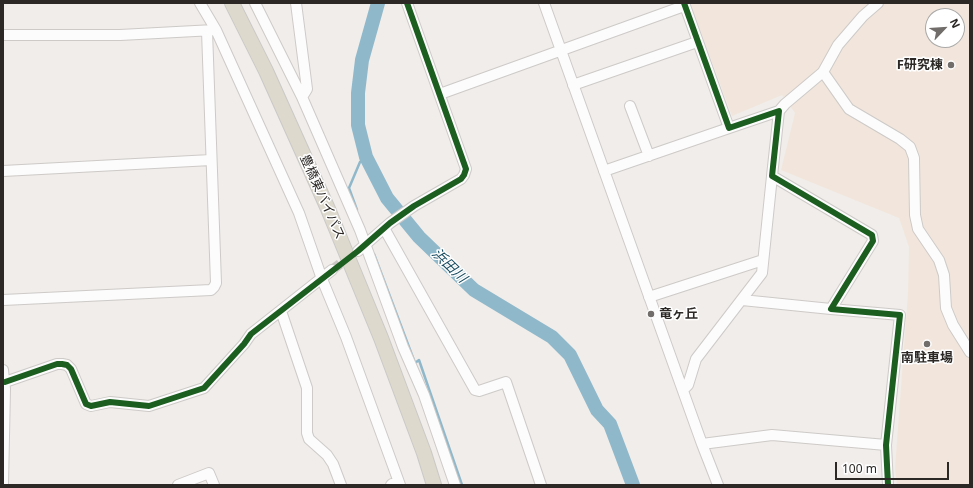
<!DOCTYPE html>
<meta charset="utf-8">
<style>
body{margin:0}
#map{position:relative;width:973px;height:488px;overflow:hidden;background:#f0edea;font-family:"Noto Sans",sans-serif}
canvas{display:block}
.frame{position:absolute;inset:0;border:4px solid #2b2826;pointer-events:none}
.north{position:absolute;left:925px;top:8px;width:40px;height:40px;box-sizing:border-box;background:#fff;border:1px solid #aaa9a8;border-radius:50%;rotate:65deg;font-size:11px;font-weight:700;line-height:16px;text-align:center;color:#2b2826}
.north::after{content:'';display:block;margin:auto;width:14px;height:18px;background:#706d6b;clip-path:polygon(50% 0,100% 100%,50% 72%,0 100%)}
.scale{position:absolute;left:835px;top:462px;width:114px;height:18px;box-sizing:border-box;border:2px solid #2b2826;border-top:0;padding-left:5px;font-size:12px;line-height:14px;white-space:nowrap;color:#2b2826;-webkit-text-stroke:3px #fff;paint-order:stroke}
</style>
<div id="map">
<canvas width="973" height="488"></canvas>
<div class="frame"></div>
<div class="north">N</div>
<div class="scale">100 m</div>
</div>
<script>
const ctx = document.querySelector('canvas').getContext('2d');
ctx.lineJoin = 'round';
function fillPath(path, color) { ctx.fillStyle = color; ctx.fill(path, 'evenodd'); }
const shape = rows => new Path2D(rows.map(r => 'M' + r).join(''));
function strokePath(path, color, width, dash) { ctx.strokeStyle = color; ctx.lineWidth = width; ctx.lineCap = dash ? 'butt' : 'round'; ctx.setLineDash(dash || []); ctx.stroke(path); }
function label(font, color, halo, rows, align = 'center') {
  ctx.font = font + ' "Noto Sans","Noto Sans JP",sans-serif'; ctx.lineWidth = 3; ctx.setLineDash([]); ctx.textBaseline = 'middle'; ctx.strokeStyle = halo; ctx.fillStyle = color; for (const [text, x, y, turn = 0] of rows) {
    ctx.save(); ctx.translate(x, y); ctx.rotate((+turn || 0) * Math.PI / 180); ctx.textAlign = isNaN(turn) ? turn : align; if (halo) ctx.strokeText(text, 0, 0); ctx.fillText(text, 0, 0); ctx.restore();
  }
}
const education = shape([
 [690,3,970,3,970,485,897,485,895,468,908,293,909,247,899,218,781,170,795,113,782,95,732,116],
 [933,16,957,16,957,40,933,40]
]);
const stream = shape([
 [357,210,349,188,360,162,366,157],
 [374,254,415,363,419,360,462,485]
]);
const river = shape([
 [378,3,362,60,358,93,358,125,366,157,387,198,419,237,474,290,552,337,570,355,597,410,610,424,633,485]
]);
const minorTunnel = shape([
 [332,270,353,254]
]);
const minor = shape([
 [200,3,216,30,299,213,322,279,346,337,400,485],
 [255,3,302,97,360,230,403,347,424,395,455,485],
 [296,3,307,89,302,97],
 [544,3,702,444,718,485],
 [684,3,729,128,779,111,772,176,872,235,873,241,831,309,900,315,886,445,888,485],
 [3,35,120,35,214,30],
 [823,72,849,109,900,139,910,147,914,158,915,215,918,229,939,260,944,275,946,308,953,325,970,352],
 [573,85,697,42],
 [440,94,684,6],
 [630,106,649,156],
 [779,111,785,104,823,72,838,45,863,16,878,3],
 [3,171,211,160],
 [604,171,729,128],
 [384,228,475,390,479,391,506,382,541,485],
 [358,251,390,223,414,206,461,179,464,175,466,169,407,3],
 [649,297,763,260],
 [3,300,211,290,214,287,216,283,207,31],
 [742,300,831,309],
 [281,311,307,388,307,433,309,439,327,455,333,464,341,485],
 [3,370,5,389,3,485],
 [5,382,57,364,62,364,67,365,71,369,86,404,91,406,110,402,149,406,204,388,244,344,251,334,332,270],
 [683,390,688,385,696,359,762,273,772,176],
 [702,444,772,435,886,445],
 [178,485,209,473,214,485],
 [391,485,392,484]
]);
const highway = shape([
 [232,3,266,71,328,209,381,338,424,453,434,485]
]);
const cycleway = shape([
 [684,3,729,128,779,111,772,176,872,235,873,241,831,309,900,315,886,445,888,485],
 [5,382,57,364,62,364,67,365,71,369,86,404,91,406,110,402,149,406,204,388,244,344,251,334,358,251,390,223,414,206,461,179,464,175,466,169,407,3]
]);
const markers = [
 [951,65,4,"#706d6b"],
 [651,314,4,"#706d6b"],
 [927,344,4,"#706d6b"]
];
const poiNames = [
 ["F研究棟",943,65],
 ["竜ヶ丘",659,314,"left"],
 ["南駐車場",927,358,"center"]
];
const streetNames = [
 ["豊橋東バイパス",322,197,66]
];
const waterNames = [
 ["浜田川",449,266,44]
];
fillPath(education, '#f2e6dc');
strokePath(stream, '#8fb8ca', 2.5);
strokePath(river, '#8fb8ca', 14);
strokePath(minorTunnel, '#c9c6c3', 10, [10, 5]);
strokePath(minor, '#cdcac8', 12);
strokePath(highway, '#cbc9c8', 16);
strokePath(minor, '#fdfcfc', 10);
strokePath(highway, '#ddd9cc', 14);
strokePath(cycleway, '#1b5e20', 6);
for (const [x, y, r, color] of markers) { const dot = new Path2D(); dot.arc(x, y, r, 0, 2 * Math.PI); ctx.fillStyle = color; ctx.fill(dot); strokePath(dot, '#fff', 1.5); }
label('bold 13px', '#2b2826', '#fff', poiNames, 'right');
label('13px', '#2b2826', '#fff', streetNames);
label('italic 14px', '#1c4e62', '#fff', waterNames);
</script>
